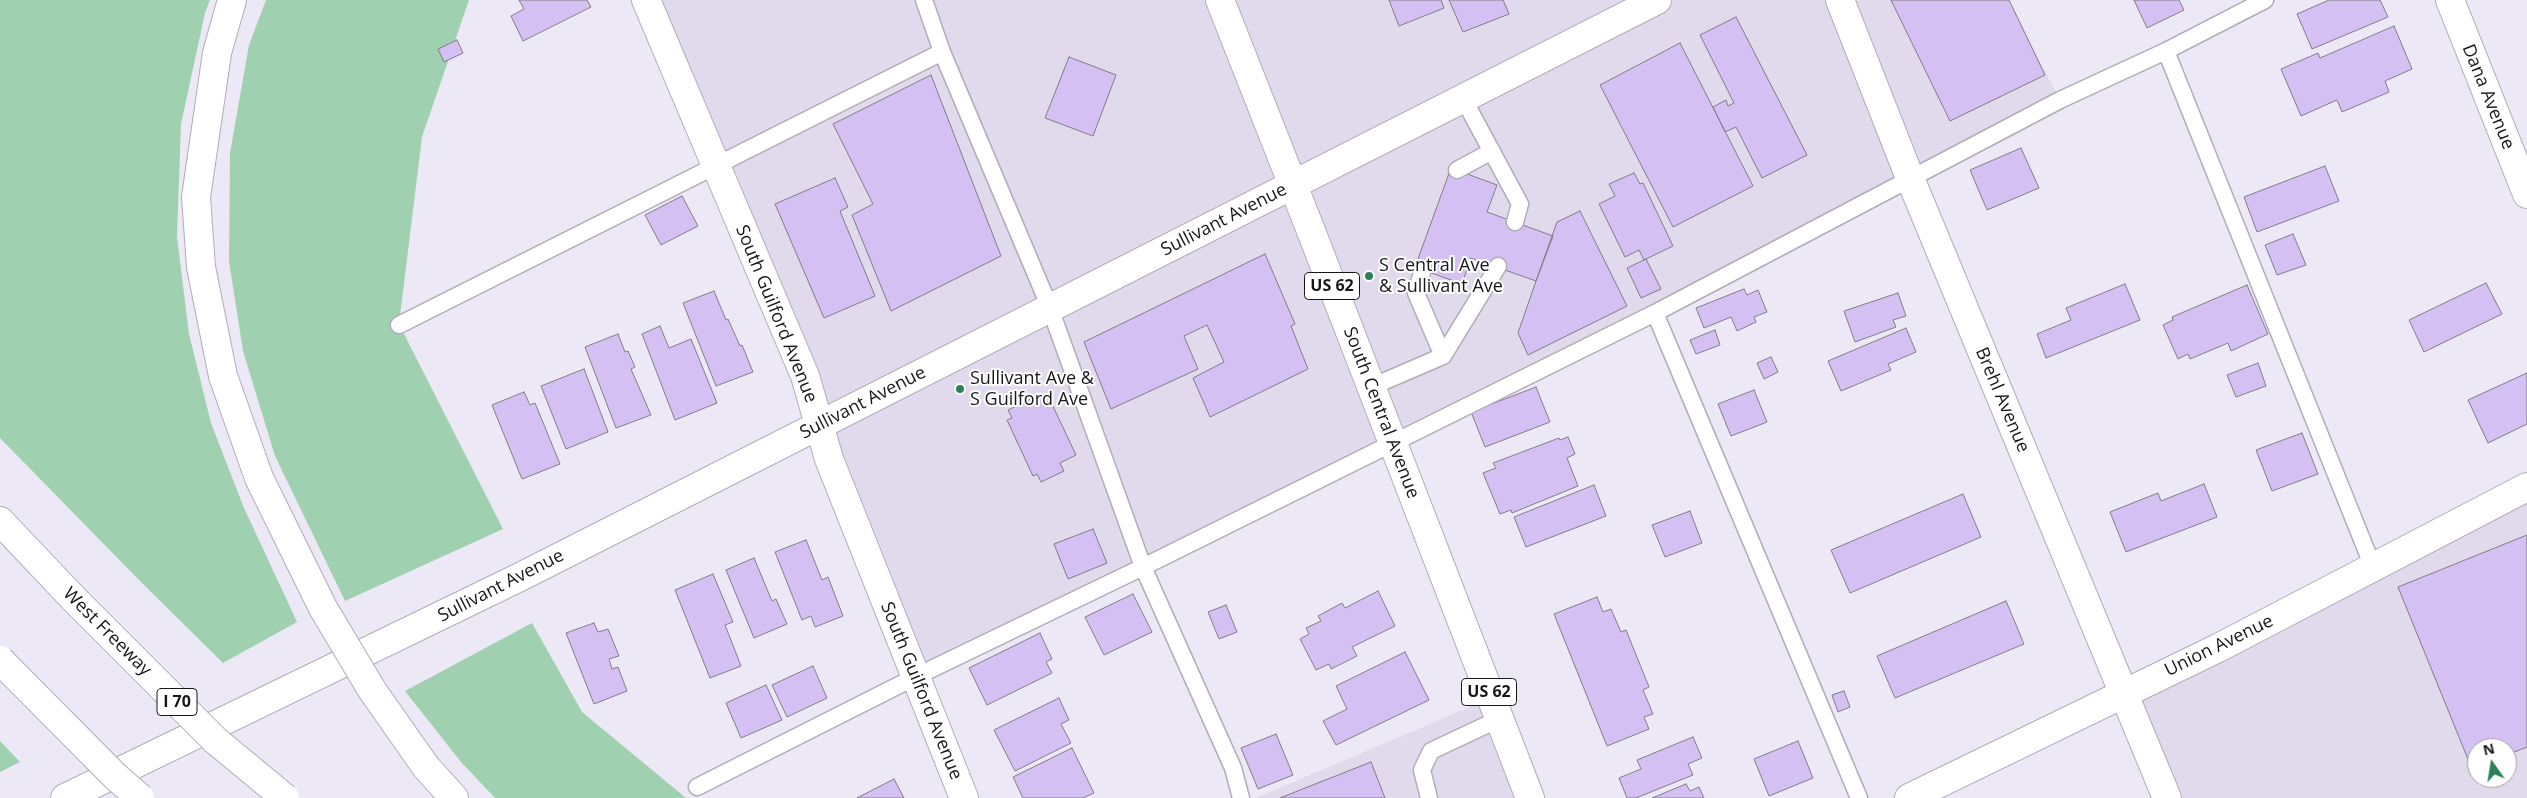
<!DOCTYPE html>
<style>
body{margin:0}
#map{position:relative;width:2527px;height:798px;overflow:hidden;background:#ede8f5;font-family:"Open Sans",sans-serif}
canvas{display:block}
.north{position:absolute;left:2467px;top:738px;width:50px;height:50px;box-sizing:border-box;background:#fff;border:1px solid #a2a2a3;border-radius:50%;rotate:347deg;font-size:14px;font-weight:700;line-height:20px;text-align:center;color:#17161a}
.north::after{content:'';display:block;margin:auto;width:18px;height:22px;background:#2d8154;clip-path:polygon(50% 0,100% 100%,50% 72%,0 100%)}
</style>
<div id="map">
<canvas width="2527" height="798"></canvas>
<div class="north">N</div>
</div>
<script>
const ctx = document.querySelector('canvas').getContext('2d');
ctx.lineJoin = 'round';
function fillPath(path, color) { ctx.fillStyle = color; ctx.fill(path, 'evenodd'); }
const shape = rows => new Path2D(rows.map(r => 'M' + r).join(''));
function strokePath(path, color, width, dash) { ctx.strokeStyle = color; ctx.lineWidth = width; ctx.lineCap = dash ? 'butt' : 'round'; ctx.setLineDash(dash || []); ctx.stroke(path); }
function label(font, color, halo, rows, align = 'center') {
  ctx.font = font + ' "Open Sans",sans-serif'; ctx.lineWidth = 4; ctx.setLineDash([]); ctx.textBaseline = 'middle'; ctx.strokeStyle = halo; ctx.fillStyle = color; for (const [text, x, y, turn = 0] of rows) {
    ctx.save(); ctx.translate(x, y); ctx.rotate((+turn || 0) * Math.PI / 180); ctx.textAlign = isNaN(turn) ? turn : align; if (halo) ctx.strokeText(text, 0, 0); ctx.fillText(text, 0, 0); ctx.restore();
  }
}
const built = shape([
 [646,0,2008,0,2060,100,915,677],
 [2527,487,2527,798,2167,798,2124,692],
 [2477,748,2507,748,2507,778,2477,778],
 [1491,698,1530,798,1256,798]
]);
const green = shape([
 [0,0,210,0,205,13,181,124,177,237,189,334,211,423,244,508,297,622,223,663,138,579,0,438],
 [266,0,469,0,422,137,399,324,503,529,345,601,275,456,243,351,229,261,230,153,249,45],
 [532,623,582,712,686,798,495,798,461,762,405,691],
 [0,741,20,762,0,772]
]);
const building = shape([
 [519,0,587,0,591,7,523,41,511,16,524,9,519,0],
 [1389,0,1441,0,1444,8,1399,26,1389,0],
 [1449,0,1503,0,1509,14,1463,32,1449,0],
 [1891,0,2009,0,2045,75,1950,121,1891,0],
 [2134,0,2179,0,2184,10,2147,28,2134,0],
 [2329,0,2380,0,2388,17,2312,49,2297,14,2329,0],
 [1736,17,1807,155,1762,178,1736,127,1725,132,1713,107,1726,100,1728,106,1734,103,1700,35,1736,17],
 [2394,26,2412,69,2385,81,2389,92,2342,112,2337,100,2301,116,2281,69,2318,53,2320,58,2394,26],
 [457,40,463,53,444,62,438,49,457,40],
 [1680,43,1753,186,1673,227,1600,85,1680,43],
 [1069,57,1116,75,1093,136,1045,118,1069,57],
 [931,75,1001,256,891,311,852,215,873,204,833,124,931,75],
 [2021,148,2039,188,1987,210,1970,170,2021,148],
 [2325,166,2339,201,2257,232,2244,197,2325,166],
 [1451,168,1497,185,1487,212,1553,236,1536,281,1471,258,1462,284,1415,267,1451,168],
 [1634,173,1640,184,1643,183,1673,246,1644,260,1639,250,1625,257,1599,204,1615,196,1609,184,1634,173],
 [835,178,848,207,840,211,875,296,824,318,775,204,835,178],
 [682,196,698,226,661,245,645,215,682,196],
 [1580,211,1627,306,1528,355,1518,333,1536,281,1557,222,1580,211],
 [2293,234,2306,265,2277,275,2265,245,2293,234],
 [1265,254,1295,324,1291,326,1308,369,1210,417,1193,378,1224,362,1207,325,1184,336,1198,369,1111,409,1084,342,1265,254],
 [1646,259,1661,289,1641,298,1627,268,1646,259],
 [2486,283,2502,314,2424,352,2409,320,2486,283],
 [2125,284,2140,320,2046,358,2037,334,2071,320,2066,308,2125,284],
 [2247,285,2268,334,2231,351,2228,343,2190,359,2188,354,2178,359,2163,325,2173,320,2172,317,2247,285],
 [1744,289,1747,295,1758,290,1767,312,1754,317,1756,322,1737,331,1731,317,1704,328,1696,308,1744,289],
 [714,291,726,320,728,319,740,346,742,345,753,372,716,386,683,303,714,291],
 [1898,293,1906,316,1893,320,1896,327,1855,342,1844,311,1898,293],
 [660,326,669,348,691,339,717,403,675,420,642,334,660,326],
 [1906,328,1916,352,1888,364,1891,370,1841,391,1828,361,1906,328],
 [1715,330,1720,345,1696,354,1690,340,1715,330],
 [618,334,625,352,628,351,635,367,631,369,651,415,616,428,585,347,618,334],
 [1771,357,1778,372,1764,379,1757,363,1771,357],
 [2258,363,2266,386,2236,397,2227,375,2258,363],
 [584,369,608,432,566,449,541,386,584,369],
 [2527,373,2527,424,2488,443,2468,400,2527,373],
 [1536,387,1550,422,1485,447,1471,412,1536,387],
 [1754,390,1767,422,1731,436,1718,404,1754,390],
 [524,392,530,405,535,403,560,464,522,479,492,405,524,392],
 [1041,394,1045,403,1050,400,1076,455,1060,463,1064,471,1041,482,1037,474,1033,476,1007,420,1012,418,1008,410,1041,394],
 [2302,433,2318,474,2272,491,2256,450,2302,433],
 [1568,437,1575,454,1567,458,1578,486,1512,513,1511,510,1500,514,1483,473,1496,468,1493,463,1559,438,1560,440,1568,437],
 [2204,484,2217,517,2126,552,2110,512,2158,493,2161,501,2204,484],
 [1594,485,1606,516,1526,547,1514,517,1594,485],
 [1963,494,1981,537,1850,593,1831,550,1963,494],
 [1690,511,1702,543,1665,557,1652,525,1690,511],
 [1093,529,1107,563,1068,579,1054,544,1093,529],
 [2527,535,2527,747,2507,755,2507,748,2477,748,2477,767,2472,769,2398,587,2527,535],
 [806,540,822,580,828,577,843,616,815,627,811,616,802,620,775,552,806,540],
 [754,558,772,601,776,599,787,624,754,638,726,570,754,558],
 [713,574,733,622,725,625,741,666,710,678,675,590,713,574],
 [1378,591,1395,626,1352,647,1357,656,1331,669,1329,664,1316,670,1300,639,1309,634,1306,628,1321,621,1318,616,1342,603,1345,608,1378,591],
 [1133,594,1152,632,1104,655,1085,617,1133,594],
 [1597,597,1603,612,1611,609,1621,632,1626,630,1649,687,1643,690,1653,714,1644,717,1649,729,1607,746,1554,614,1597,597],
 [2006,601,2024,644,1895,698,1877,656,2006,601],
 [1226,605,1237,632,1219,639,1208,612,1226,605],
 [594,623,598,632,608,629,619,656,609,659,612,669,618,667,627,691,594,704,566,633,594,623],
 [1040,633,1052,659,1046,662,1052,673,987,705,969,668,1040,633],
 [1405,652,1429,700,1336,745,1323,721,1347,709,1336,686,1405,652],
 [813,666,827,698,787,717,772,685,813,666],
 [766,685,782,720,741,738,726,703,766,685],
 [1844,691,1850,707,1838,712,1832,695,1844,691],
 [1059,698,1069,720,1061,724,1071,743,1015,771,994,730,1059,698],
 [1276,734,1293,775,1258,789,1241,748,1276,734],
 [1693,737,1702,758,1688,764,1693,775,1636,798,1627,798,1619,778,1641,769,1637,760,1693,737],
 [1798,741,1813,778,1769,796,1754,759,1798,741],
 [1072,748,1094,793,1083,798,1023,798,1013,777,1072,748],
 [1371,762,1385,798,1280,798,1371,762],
 [894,779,904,798,857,798,894,779],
 [1686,784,1690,791,1699,787,1704,798,1652,798,1686,784]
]);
const lane = shape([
 [924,0,942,52,1050,308,1143,567,1233,768,1241,798],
 [2166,51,2373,567],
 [1463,98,1520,204,1515,222],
 [1457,170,1492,151],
 [1423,269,1416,293,1443,356],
 [1655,313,1859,798],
 [399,325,942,52],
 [1371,387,1443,356,1498,266],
 [697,787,915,677,1143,567,1655,313,2060,100,2166,51,2265,0],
 [1429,798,1422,770,1431,751,1499,719]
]);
const street = shape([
 [646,0,805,376,829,459,964,798],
 [1840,0,1910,178,2167,798],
 [2450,0,2527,194],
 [1909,798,2218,648,2527,487]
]);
const secondary = shape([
 [65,798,520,577,1657,0]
]);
const primary = shape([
 [1220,0,1313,236,1530,798]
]);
const highway = shape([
 [232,0,217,53,196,197,201,267,223,376,259,478],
 [0,521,74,599],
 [426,767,454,798]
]);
const highwayBridge = shape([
 [259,478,323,608,372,690,426,767],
 [74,599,215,740,285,798],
 [0,660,115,776,140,798]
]);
const markers = [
 [1369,276,5,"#2d8154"],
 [960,389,5,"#2d8154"]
];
const shields = [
 [1332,286,55],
 [1489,692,55],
 [177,702,40]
];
const shieldNames = [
 ["US 62",1332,286],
 ["US 62",1489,692],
 ["I 70",177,702]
];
const streetNames = [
 ["Dana Avenue",2488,97,68],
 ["Sullivant Avenue",1224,220,-27],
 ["South Guilford Avenue",776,314,68],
 ["Brehl Avenue",2002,400,67],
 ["Sullivant Avenue",863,403,-27],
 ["South Central Avenue",1381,413,69],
 ["Sullivant Avenue",501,586,-27],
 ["West Freeway",107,632,45],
 ["Union Avenue",2219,646,-26],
 ["South Guilford Avenue",921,691,68]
];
const poiNames = [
 ["S Central Ave",1379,266],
 ["& Sullivant Ave",1379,287],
 ["Sullivant Ave &",970,379],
 ["S Guilford Ave",970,400]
];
fillPath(built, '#e1d9ec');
fillPath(green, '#9fd1b0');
fillPath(building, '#d5c0f3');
strokePath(building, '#817d87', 1);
strokePath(lane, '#b1acb8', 19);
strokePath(street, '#b1acb8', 30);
strokePath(secondary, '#b1acb8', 30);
strokePath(primary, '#b1acb8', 30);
strokePath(highway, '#b1acb8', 30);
strokePath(lane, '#fff', 16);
strokePath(street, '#fff', 28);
strokePath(secondary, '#fff', 28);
strokePath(primary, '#fff', 28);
strokePath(highway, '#fff', 28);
strokePath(highwayBridge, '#b1acb8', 30, []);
strokePath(highwayBridge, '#fff', 28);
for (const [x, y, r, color] of markers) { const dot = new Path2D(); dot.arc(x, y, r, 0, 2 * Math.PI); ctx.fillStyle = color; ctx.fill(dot); strokePath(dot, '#fff', 2); }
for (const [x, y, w] of shields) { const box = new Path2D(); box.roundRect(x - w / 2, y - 13.5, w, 27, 4); ctx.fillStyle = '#fff'; ctx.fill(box); strokePath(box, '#17161a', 1); }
label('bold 16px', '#17161a', null, shieldNames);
label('18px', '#17161a', '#fff', streetNames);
label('18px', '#17161a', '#fff', poiNames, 'left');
</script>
